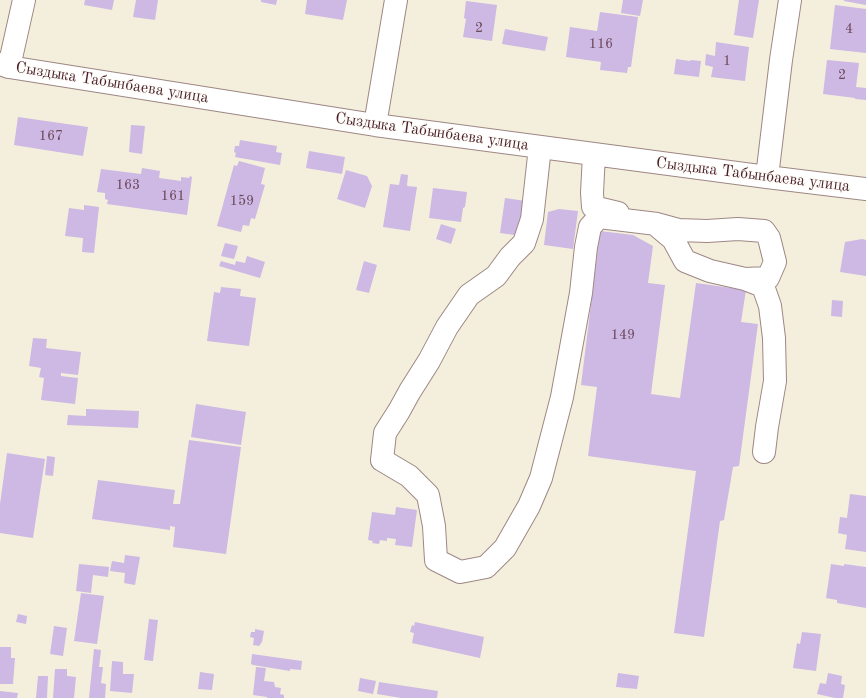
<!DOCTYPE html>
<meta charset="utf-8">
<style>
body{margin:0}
canvas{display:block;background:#f3efdc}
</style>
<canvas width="866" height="698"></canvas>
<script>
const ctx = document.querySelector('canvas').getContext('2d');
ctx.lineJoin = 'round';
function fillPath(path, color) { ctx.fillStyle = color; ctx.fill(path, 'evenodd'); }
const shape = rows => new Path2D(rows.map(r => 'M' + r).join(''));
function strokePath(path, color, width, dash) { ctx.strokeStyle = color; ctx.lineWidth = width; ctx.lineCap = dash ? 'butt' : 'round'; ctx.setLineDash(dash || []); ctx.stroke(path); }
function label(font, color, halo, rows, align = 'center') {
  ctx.font = font + ' "Old Standard TT",serif'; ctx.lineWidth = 3; ctx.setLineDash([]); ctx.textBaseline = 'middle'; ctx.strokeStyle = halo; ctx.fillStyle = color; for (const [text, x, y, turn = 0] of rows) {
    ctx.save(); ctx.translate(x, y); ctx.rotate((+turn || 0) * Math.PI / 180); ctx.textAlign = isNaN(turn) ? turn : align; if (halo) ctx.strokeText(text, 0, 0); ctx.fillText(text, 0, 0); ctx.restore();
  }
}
const building = shape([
 [85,0,114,0,112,10,84,5],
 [136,0,158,0,155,20,133,17],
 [261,0,277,0,276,5,261,2],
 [307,0,347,0,343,20,305,14],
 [623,0,643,0,640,16,621,13],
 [739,0,759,0,753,38,734,35],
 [844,0,866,0,866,5,844,1],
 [466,1,497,5,492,41,463,37,466,19,464,18],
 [835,5,866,9,866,53,830,49],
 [600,12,638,17,631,67,628,67,627,73,600,70,601,62,566,57,570,27,597,31],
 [505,29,548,37,545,51,502,44],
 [716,42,749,47,745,81,711,77,713,67,705,65,706,54,715,56],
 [676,59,690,61,691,60,701,61,699,77,674,74],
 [827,60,859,63,856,87,866,88,866,100,855,99,855,98,823,94],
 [18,117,88,127,83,156,14,145],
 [131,125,145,126,142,154,129,152],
 [240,140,277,146,276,152,282,153,280,165,235,157,236,153,234,152,235,146,239,146],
 [309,151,345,157,342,174,306,168],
 [239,161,265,168,261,184,265,185,255,219,251,218,249,226,243,225,241,232,217,226,234,165,237,166],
 [142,168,160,171,159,178,181,181,181,177,189,178,190,176,192,177,187,215,107,204,108,200,105,199,105,193,97,192,101,169,141,174],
 [346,170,367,176,372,186,365,208,337,199],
 [401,174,408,175,407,186,417,187,410,231,383,227,390,184,399,185],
 [433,188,467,192,465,207,463,208,461,222,429,218],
 [505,198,526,201,522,236,500,233],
 [84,205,99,207,94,253,82,252,83,238,65,236,69,208,84,210],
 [559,209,578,211,573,249,544,245,548,212],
 [441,224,456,229,451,244,436,239],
 [600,231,633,235,653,246,648,283,665,285,651,394,680,398,696,283,746,290,741,322,758,324,739,466,733,467,724,520,720,521,704,637,674,633,696,471,588,456,597,387,581,385],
 [862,239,866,240,866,276,840,272,845,242],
 [225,243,238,246,234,259,221,256],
 [247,256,265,262,260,278,219,266,221,261,235,265,236,261,245,263],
 [364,261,377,265,369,293,356,290],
 [221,287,241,289,240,296,256,298,249,346,207,341,214,292,220,293],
 [832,300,843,301,842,317,831,316],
 [33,338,47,339,46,348,81,352,78,375,61,373,61,376,78,378,75,404,41,400,44,378,39,377,41,368,29,366],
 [196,404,246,412,241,445,191,437],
 [86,409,139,411,138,428,67,425,68,415,86,416],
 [189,440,241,447,226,554,173,547,175,527,170,526,170,530,92,519,98,480,175,490,173,504,180,504],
 [7,453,45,459,33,538,0,533,0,504],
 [47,456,55,457,53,476,45,475],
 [850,494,866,496,866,552,845,549,847,535,838,533,840,517,847,518],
 [396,507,417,510,412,547,395,545,396,539,387,538,387,541,380,540,379,544,372,543,373,541,368,540,372,512,395,515],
 [125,555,140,557,135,585,124,583,125,573,110,571,112,561,124,563],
 [79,564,109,567,108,577,93,575,91,593,76,591],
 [831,564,844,566,844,564,866,567,866,608,837,603,837,600,826,598],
 [81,593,104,596,97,644,74,641],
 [18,614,27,616,26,624,16,622],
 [149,619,158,620,153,661,144,660],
 [415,622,484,637,480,658,412,643,414,633,410,632,412,625,414,626],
 [54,626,67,628,63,656,50,654],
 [255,629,264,631,262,642,259,646,253,645,254,638,250,637,251,632,255,632],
 [802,632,821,634,816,671,793,668,797,643,800,644],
 [0,647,11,647,11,658,15,658,13,684,0,684],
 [94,649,101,650,99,667,103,667,101,683,106,684,105,698,89,698],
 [252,654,302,661,301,670,290,669,290,671,253,665,251,664],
 [112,661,123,662,123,674,134,674,132,693,110,691],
 [256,667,266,668,264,681,274,682,275,687,281,688,280,694,284,695,284,698,267,698,267,697,253,695],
 [55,669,67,669,67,676,76,677,74,698,53,698],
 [200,672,214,674,212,690,198,689],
 [618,673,639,676,637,689,616,687],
 [828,673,842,676,841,684,845,685,843,698,835,698,817,694,820,683,826,684],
 [38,676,48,676,47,698,36,698],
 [360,678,376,681,373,694,358,691],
 [379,682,438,691,437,698,401,698,377,694],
 [0,691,18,693,17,698,0,698]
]);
const minor = shape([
 [0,64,9,67,375,125,767,177,866,189],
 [9,67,24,0],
 [375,125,396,0],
 [540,147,532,219,524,243,510,257,496,276,469,295,447,327,429,361,410,391,399,411,385,433,382,460,409,476,428,495,434,526,436,560,460,572,486,567,505,548,529,506,541,478,562,397,581,293,586,247,590,227,599,217,657,224,679,230,707,231,738,229,764,231,769,238,775,262,768,278,745,279],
 [594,154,592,193,593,207,618,213],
 [767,177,781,60,790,0],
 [655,224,673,239,685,261,710,271,745,279,763,286,770,306,774,338,775,381,767,427,764,452]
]);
const numberNames = [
 ["2",479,28],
 ["4",849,29],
 ["116",601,44],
 ["1",727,61],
 ["2",842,75],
 ["167",51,136],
 ["163",128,185],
 ["161",173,196],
 ["159",242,201],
 ["149",623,335]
];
const streetNames = [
 ["Сыздыка Табынбаева улица",112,83,9],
 ["Сыздыка Табынбаева улица",432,132,8],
 ["Сыздыка Табынбаева улица",753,175,7]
];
fillPath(building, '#cdb9e4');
strokePath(minor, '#9e8784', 24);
strokePath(minor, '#fff', 22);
label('14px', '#6b4659', null, numberNames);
label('16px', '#4a1f2b', '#fdfcf7', streetNames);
</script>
